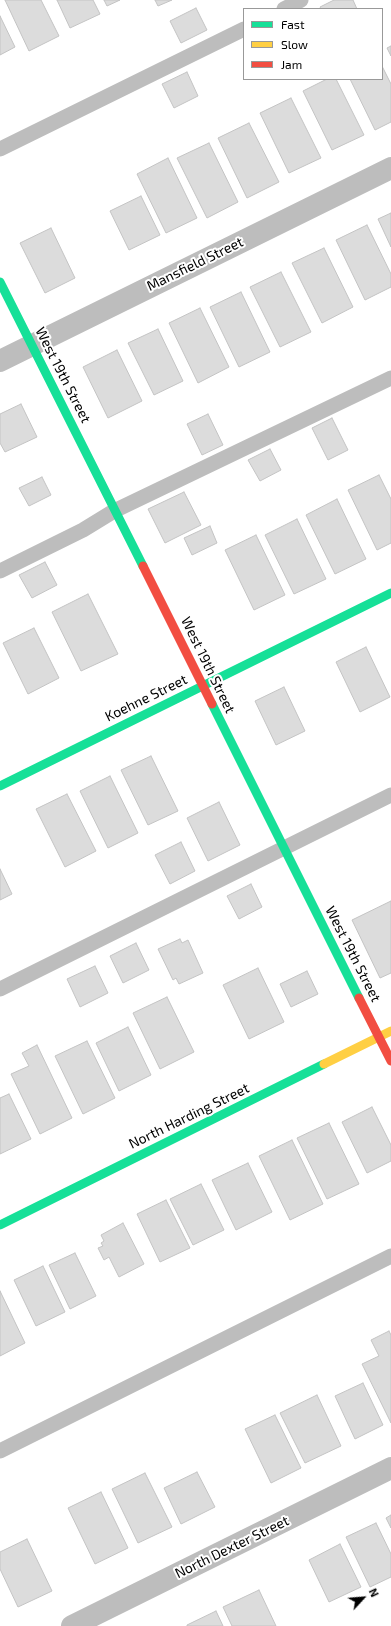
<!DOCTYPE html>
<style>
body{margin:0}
#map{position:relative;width:391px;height:1626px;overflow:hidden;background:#fff;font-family:"Exo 2",sans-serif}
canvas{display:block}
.legend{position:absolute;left:243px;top:8px;width:140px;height:72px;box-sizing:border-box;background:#fff;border:1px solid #999;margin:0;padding:5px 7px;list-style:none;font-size:12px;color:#000}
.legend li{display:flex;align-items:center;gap:8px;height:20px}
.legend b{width:20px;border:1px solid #999}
.north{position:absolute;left:343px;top:1578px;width:40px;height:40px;-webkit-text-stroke:3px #fff;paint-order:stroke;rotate:64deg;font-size:11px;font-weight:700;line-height:16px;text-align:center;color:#000}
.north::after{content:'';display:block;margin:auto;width:14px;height:18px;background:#000;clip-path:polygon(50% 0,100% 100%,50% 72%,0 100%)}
</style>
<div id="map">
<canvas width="391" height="1626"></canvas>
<ul class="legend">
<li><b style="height:5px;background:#16e098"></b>Fast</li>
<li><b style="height:5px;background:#ffcf43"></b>Slow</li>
<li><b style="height:5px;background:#f24e42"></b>Jam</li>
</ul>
<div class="north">N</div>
</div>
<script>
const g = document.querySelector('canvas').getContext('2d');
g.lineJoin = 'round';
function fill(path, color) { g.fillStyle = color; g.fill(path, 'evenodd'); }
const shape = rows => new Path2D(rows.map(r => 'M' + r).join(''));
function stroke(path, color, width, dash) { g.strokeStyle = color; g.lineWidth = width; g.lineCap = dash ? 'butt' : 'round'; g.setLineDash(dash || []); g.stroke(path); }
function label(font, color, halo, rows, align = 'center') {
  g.font = font + ' "Exo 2",sans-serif'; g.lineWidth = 4; g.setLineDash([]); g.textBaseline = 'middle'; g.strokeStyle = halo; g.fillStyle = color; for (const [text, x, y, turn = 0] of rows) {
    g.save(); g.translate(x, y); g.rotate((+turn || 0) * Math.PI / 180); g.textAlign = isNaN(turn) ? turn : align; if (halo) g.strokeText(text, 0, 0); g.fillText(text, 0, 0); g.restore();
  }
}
const building = shape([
 [5,0,41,0,59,36,29,51,5,0],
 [57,0,93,0,100,14,70,28,57,0],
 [104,0,120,0,107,6,104,0],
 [155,0,172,0,158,6,155,0],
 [334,0,353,0,357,9,321,9,320,7,334,0],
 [196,8,207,30,181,43,170,21,196,8],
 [0,16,15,47,0,55,0,16],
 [391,46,391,56,387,48,391,46],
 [382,66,391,84,391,122,375,130,350,79,382,79,382,66],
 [187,72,198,96,174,108,162,84,187,72],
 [327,79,336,79,364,135,332,150,303,91,327,79],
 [291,98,321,158,289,173,260,113,291,98],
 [249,123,279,182,247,198,218,138,249,123],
 [209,143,238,202,207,218,177,158,209,143],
 [168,158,197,218,166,233,137,174,168,158],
 [141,196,160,235,129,250,110,211,141,196],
 [391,213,391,247,378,219,391,213],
 [367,225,391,274,391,287,365,300,336,240,367,225],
 [51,228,75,278,45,293,20,243,51,228],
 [324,248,353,307,322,323,292,263,324,248],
 [281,272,311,332,280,347,250,287,281,272],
 [241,292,270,352,239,367,210,307,241,292],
 [200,308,229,367,198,383,169,323,200,308],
 [158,329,183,381,154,395,128,343,158,329],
 [117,350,142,401,108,418,83,367,117,350],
 [21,404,37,437,5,452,0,443,0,414,21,404],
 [208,414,223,445,202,455,187,424,208,414],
 [332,418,348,450,328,460,312,428,332,418],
 [270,449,281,470,260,481,248,460,270,449],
 [379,475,391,499,391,543,377,550,348,490,379,475],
 [42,477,51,495,29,506,19,488,42,477],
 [184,492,201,525,165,543,148,509,184,492],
 [337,499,366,559,335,574,306,515,337,499],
 [297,519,326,579,294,594,265,535,297,519],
 [210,526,217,543,192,555,184,538,210,526],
 [256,535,285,595,254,610,225,550,256,535],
 [45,562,57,585,32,598,19,575,45,562],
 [88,594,118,654,81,671,52,612,88,594],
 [34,628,59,678,28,694,3,643,34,628],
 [366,647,390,697,360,712,336,662,366,647],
 [284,687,305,731,276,745,255,701,284,687],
 [151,756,178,811,148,825,121,770,151,756],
 [110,776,138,833,108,848,80,791,110,776],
 [67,794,96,851,65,867,36,809,67,794],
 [219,802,240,845,208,861,187,818,219,802],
 [181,842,195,871,170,884,155,855,181,842],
 [0,869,12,894,0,900,0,869],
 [251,884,262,907,239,919,227,896,251,884],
 [391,901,391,973,380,978,352,920,391,901],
 [180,939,182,943,188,940,203,973,179,984,176,978,173,980,158,949,180,939],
 [136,943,149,970,123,983,110,956,136,943],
 [95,966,108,993,80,1007,67,979,95,966],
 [258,968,284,1022,249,1039,223,985,258,968],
 [307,971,318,994,291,1007,280,984,307,971],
 [167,997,194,1052,160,1069,133,1013,167,997],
 [128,1027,151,1075,119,1091,96,1043,128,1027],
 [87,1041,115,1098,83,1114,55,1056,87,1041],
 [37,1045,72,1118,40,1134,11,1074,29,1066,22,1053,37,1045],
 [9,1094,31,1139,0,1154,0,1098,9,1094],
 [372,1107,391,1145,391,1161,367,1173,342,1122,372,1107],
 [329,1123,359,1184,327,1199,297,1138,329,1123],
 [292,1140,323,1204,290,1220,259,1156,292,1140],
 [248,1163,272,1212,236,1230,212,1180,248,1163],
 [201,1184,224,1230,193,1245,170,1199,201,1184],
 [166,1200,190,1248,160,1262,137,1214,166,1200],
 [123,1223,144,1264,119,1277,109,1257,104,1260,98,1248,103,1246,101,1243,104,1241,101,1235,123,1223],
 [75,1253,96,1296,70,1309,49,1265,75,1253],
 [43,1266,65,1312,36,1326,14,1280,43,1266],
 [0,1291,25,1343,0,1356,0,1291],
 [389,1331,391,1335,391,1423,362,1364,379,1356,371,1340,389,1331],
 [363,1383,383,1425,355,1439,335,1396,363,1383],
 [317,1395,341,1446,305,1463,280,1413,317,1395],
 [275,1415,301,1468,271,1483,245,1429,275,1415],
 [197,1472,215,1507,181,1524,164,1488,197,1472],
 [145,1473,172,1527,138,1543,112,1489,145,1473],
 [101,1492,128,1548,95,1564,68,1508,101,1492],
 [391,1515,391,1528,386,1518,391,1515],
 [376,1523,391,1554,391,1577,370,1587,346,1537,376,1523],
 [27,1539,52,1591,18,1607,0,1569,0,1552,27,1539],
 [340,1544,361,1587,329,1602,309,1560,340,1544],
 [259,1590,276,1626,232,1626,223,1607,259,1590],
 [216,1611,223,1626,187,1626,187,1625,216,1611]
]);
fill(building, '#dcdcdc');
stroke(building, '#c4c4c4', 1);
stroke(shape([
 [284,9,301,0],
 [0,149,244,29],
 [0,571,83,530,114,511,391,378],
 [0,989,391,795],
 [0,1451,391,1256]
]), '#bdbdbd', 15);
stroke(shape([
 [0,361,391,168],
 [72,1626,391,1468]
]), '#bdbdbd', 22);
stroke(shape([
 [0,282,143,566],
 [212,704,359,998],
 [0,786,391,593],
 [0,1225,324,1064]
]), '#16e098', 9);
stroke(shape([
 [324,1064,391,1031]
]), '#ffcf43', 9);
stroke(shape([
 [143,566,212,704],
 [359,998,391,1061]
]), '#f24e42', 9);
label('14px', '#000', '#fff', [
 ["Mansfield Street",195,264,-26],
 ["West 19th Street",63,375,63],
 ["West 19th Street",208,665,64],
 ["Koehne Street",146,698,-26],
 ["West 19th Street",353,954,63],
 ["North Harding Street",189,1116,-26],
 ["North Dexter Street",232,1547,-26]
]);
</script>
